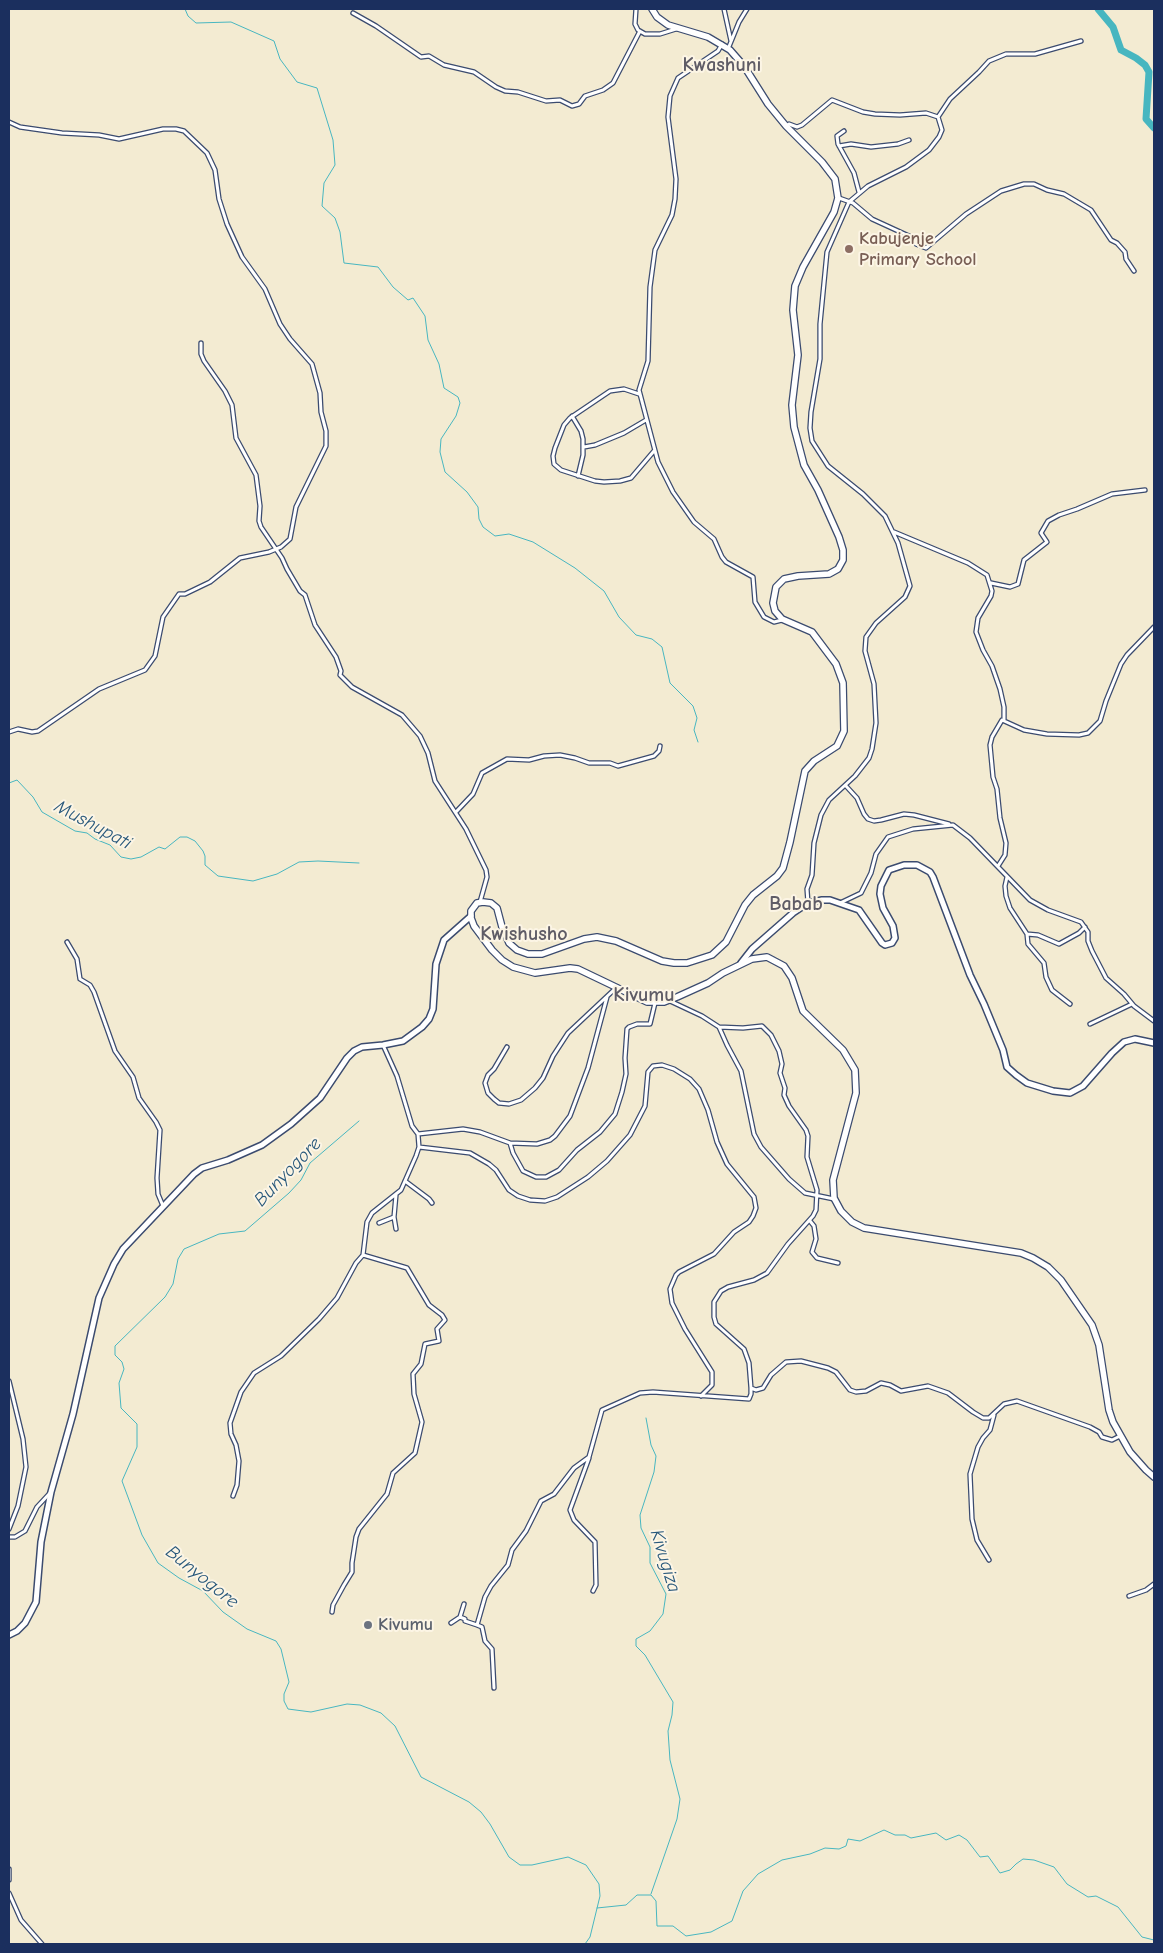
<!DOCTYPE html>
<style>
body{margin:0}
#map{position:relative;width:1163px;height:1953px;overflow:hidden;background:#f3ebd2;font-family:"Comic Neue",sans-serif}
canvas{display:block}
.frame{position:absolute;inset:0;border:10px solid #1b2f5e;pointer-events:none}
</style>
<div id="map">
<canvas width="1163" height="1953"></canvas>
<div class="frame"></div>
</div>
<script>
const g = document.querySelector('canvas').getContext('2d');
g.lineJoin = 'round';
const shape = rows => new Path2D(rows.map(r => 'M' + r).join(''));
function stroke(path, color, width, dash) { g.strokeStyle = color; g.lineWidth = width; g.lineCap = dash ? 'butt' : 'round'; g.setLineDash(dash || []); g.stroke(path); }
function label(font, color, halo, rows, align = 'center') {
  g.font = font + ' "Comic Neue",sans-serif'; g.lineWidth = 4; g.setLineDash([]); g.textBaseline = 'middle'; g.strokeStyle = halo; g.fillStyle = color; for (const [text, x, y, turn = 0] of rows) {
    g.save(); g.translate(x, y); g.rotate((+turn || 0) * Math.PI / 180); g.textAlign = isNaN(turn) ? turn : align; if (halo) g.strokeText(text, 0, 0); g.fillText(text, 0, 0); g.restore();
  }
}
stroke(shape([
 [185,9,188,16,196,23,231,22,274,41,280,59,297,82,317,88,333,140,335,165,324,183,322,206,335,218,340,232,344,263,378,267,393,287,408,300,413,298,425,316,428,340,439,364,444,388,458,397,460,403,456,416,441,439,440,452,445,472,467,492,478,507,479,519,483,527,495,536,509,534,533,542,575,568,604,591,619,617,636,635,652,639,662,647,670,683,693,706,697,718,694,730,698,742],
 [9,783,17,780,33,797,42,812,75,831,87,833,95,839,110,845,121,857,131,859,141,857,159,847,165,849,180,837,187,837,195,841,203,851,205,856,205,865,218,876,253,881,277,874,299,862,318,861,359,863],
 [359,1121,310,1163,301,1180,289,1193,245,1231,219,1234,184,1249,178,1259,173,1284,165,1297,115,1346,115,1355,122,1362,124,1369,119,1383,121,1408,137,1424,137,1447,122,1481,142,1535,158,1563,179,1578,203,1591,223,1612,247,1629,276,1641,281,1649,289,1682,284,1694,284,1701,288,1709,311,1712,347,1704,360,1705,381,1713,395,1726,421,1777,469,1802,481,1812,490,1824,509,1857,520,1865,532,1865,568,1857,586,1865,599,1884,600,1896,590,1937,585,1944],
 [646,1418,651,1445,656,1456,654,1472,640,1515,641,1528,650,1547,650,1563,666,1594,663,1614,650,1631,636,1639,636,1646,645,1655,673,1702,672,1715,668,1731,670,1760,680,1799,677,1819,651,1894],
 [597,1908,626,1905,637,1895,651,1895,656,1901,657,1926,673,1926,686,1936,711,1932,732,1921,743,1891,758,1874,782,1860,810,1854,825,1848,839,1849,846,1846,848,1839,860,1841,884,1830,895,1835,905,1835,911,1838,936,1833,946,1840,959,1835,967,1840,980,1857,988,1856,1000,1873,1010,1870,1016,1864,1023,1859,1034,1860,1054,1867,1067,1884,1088,1897,1096,1896,1118,1907,1142,1937,1154,1940]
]), '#47b6c0', 1);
stroke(shape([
 [1098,9,1113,27,1121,50,1136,58,1145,65,1149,72,1146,119,1154,128]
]), '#47b6c0', 7);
const minor = shape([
 [636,9,635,24,638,30,645,34,660,34,676,29],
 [724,9,731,41],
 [353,13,376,26,421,57,429,56,444,65,474,72,496,87,505,91,518,92,546,101,560,100,572,106,579,104,585,96,603,90,613,83,640,31],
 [722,44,718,51,678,78,670,96,668,117,676,179,675,199,672,215,655,250,650,287,648,361,639,390,658,462,673,492,694,522,714,539,722,557,726,562,753,577,755,602,764,617,774,622,782,620],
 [728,49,739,22,747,9],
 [9,122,20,127,62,133,99,135,119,139,163,129,176,129,184,131,207,153,215,170,219,199,227,224,242,257,265,289,280,324,290,339,312,364,320,393,321,412,326,431,326,446,296,507,290,539,281,547,269,552,240,558,210,582,185,594,179,594,163,617,155,656,145,670,99,689,38,731,32,732,18,729,9,732],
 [786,126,789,124,797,127,802,125,832,100,863,112,875,114,900,115,926,113,938,117],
 [844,131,837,136,838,144,854,173,859,192],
 [839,146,851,144,871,147,898,144,909,140],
 [839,198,853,203,872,219,909,236,915,239,916,244,926,248,966,214,1001,191,1024,184,1034,184,1047,190,1064,194,1091,210,1111,240,1117,243,1125,252,1126,259,1134,271],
 [201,343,201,354,204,361,225,391,232,405,236,438,256,475,260,506,259,521,261,527,282,558,287,569,300,591,305,595,315,625,336,657,341,671,340,675,352,687,402,715,420,736,428,753,435,781,466,829,486,870,487,877,480,902],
 [639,394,624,389,610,391,570,418,564,425,555,448,553,456,554,464,561,470,595,481,604,482,620,481,631,478,654,451],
 [572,416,581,431,583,439,583,455,578,476],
 [584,447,595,445,624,433,646,420],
 [894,532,968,563,987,575,992,591,991,596,978,618,976,632,983,650,992,666,1000,689,1004,707,1004,720],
 [991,583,1010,587,1018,584,1024,560,1047,542,1041,533,1048,521,1059,515,1077,509,1112,494,1145,490],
 [846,786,857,798,864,814,868,819,874,821,881,820,904,814,914,815,949,824],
 [456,812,473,794,482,773,507,759,529,760,544,756,560,755,575,758,589,763,610,763,618,766,654,756,659,751,660,746],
 [998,866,1005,855,1006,843,1000,818,997,789,993,777,990,745,992,737,1002,720,1024,730,1047,734,1079,735,1088,733,1100,721,1106,701,1121,664,1127,655,1154,627],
 [1007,877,1005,886,1006,896,1010,908,1027,934,1038,935,1059,944,1079,933,1085,927],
 [808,903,807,889,812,875,814,843,821,815,829,800,855,776,869,758,872,749,876,723,874,684,865,651,866,637,876,623,905,597,910,586,898,543,885,516,863,494,828,466,812,441,810,428,811,412,820,359,820,324,827,252,849,202,868,186,906,167,929,150,939,137,942,130,938,117,950,99,979,72,989,61,1006,54,1035,54,1081,41],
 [840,903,861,893,871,873,876,854,888,837,913,829,953,825,970,838,1030,900,1048,910,1081,922,1088,932,1088,941,1092,951,1106,978,1124,994,1134,1006,1154,1021],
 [1027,934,1028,944,1044,963,1046,977,1052,990,1070,1004],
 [67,942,77,959,80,979,90,985,94,992,115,1051,133,1077,139,1098,156,1122,160,1130,157,1178,158,1194,163,1206],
 [670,1001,702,1016,719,1027,743,1028,762,1026,771,1035,779,1051,782,1064,780,1073,785,1088,784,1095,789,1106,806,1130,808,1136,807,1157,817,1190,816,1210,813,1216,788,1244,767,1273,754,1280,728,1287,721,1291,714,1302,714,1317,716,1324,744,1349,749,1363,751,1388],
 [1090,1024,1132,1004],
 [719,1027,727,1045,741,1071,754,1134,761,1147,789,1179,805,1193,834,1199],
 [383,1045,397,1076,412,1126,418,1134,463,1129,480,1132,510,1143,537,1144,550,1140,555,1136,570,1116,588,1068,607,997],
 [507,1047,494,1069,488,1075,485,1083,488,1093,494,1099,499,1103,509,1104,521,1100,535,1088,543,1078,553,1056,568,1033,617,987],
 [510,1143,513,1153,523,1171,536,1177,546,1177,559,1170,577,1150,600,1132,615,1114,622,1092,626,1074,625,1058,627,1029,629,1027,637,1024,650,1024,655,1003],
 [419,1147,470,1153,489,1164,496,1170,509,1190,518,1196,530,1200,545,1201,557,1197,588,1177,607,1161,630,1135,645,1106,648,1072,653,1066,662,1065,674,1069,690,1079,699,1089,708,1110,717,1142,727,1164,754,1197,756,1208,753,1216,749,1222,734,1232,714,1254,679,1272,676,1275,670,1289,672,1303,685,1329,712,1372,712,1385,701,1396],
 [405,1181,429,1199,432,1203],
 [396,1195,394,1217,396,1229],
 [810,1221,814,1226,816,1239,812,1252,817,1258,838,1263],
 [379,1223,394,1217],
 [9,1381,23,1439,26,1467,18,1506,9,1529],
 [589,1458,570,1510,574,1520,595,1542,596,1585,593,1591],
 [233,1496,237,1485,239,1461,236,1445,231,1434,230,1423,241,1392,254,1373,281,1356,319,1319,337,1298,356,1263,363,1255,367,1222,372,1213,401,1190,416,1156,419,1147,418,1134],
 [9,1537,15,1537,25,1531,37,1507,50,1493],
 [989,1560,977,1540,972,1519,970,1474,978,1447,983,1438,990,1430,994,1415],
 [1129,1596,1146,1590,1154,1584],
 [332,1612,333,1605,344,1585,352,1572,352,1563,356,1537,359,1529,387,1494,393,1473,415,1453,422,1422,414,1394,413,1374,421,1364,425,1344,439,1341,437,1329,445,1320,442,1315,429,1305,407,1268,363,1255],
 [460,1617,464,1604],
 [451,1623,460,1617,465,1619,465,1621,477,1625],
 [494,1688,492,1649,485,1641,482,1627,477,1625,485,1597,491,1586,508,1565,512,1550,526,1531,541,1501,554,1494,574,1468,589,1457,602,1410,640,1393,653,1392,749,1399,751,1394,751,1388,756,1390,763,1388,771,1375,786,1362,801,1361,828,1368,836,1372,850,1390,856,1392,866,1391,881,1383,890,1385,901,1391,928,1386,948,1393,973,1412,983,1418,989,1418,1004,1404,1017,1401,1090,1427,1099,1432,1102,1437,1112,1440,1120,1436],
 [9,1869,9,1880],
 [9,1893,21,1920,42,1944]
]);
const secondary = shape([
 [741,963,752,949,793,913,808,903,822,900,830,900,859,910,882,943,885,945,892,943,895,938,893,926,883,908,880,894,881,886,889,870,904,865,917,865,930,872,933,877,970,975,984,1004,1003,1050,1007,1067,1016,1075,1027,1083,1053,1091,1070,1093,1083,1086,1112,1053,1124,1042,1135,1039,1154,1043],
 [9,1635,17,1631,25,1623,36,1602,41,1542,51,1492,73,1414,99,1298,114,1264,123,1249,194,1174,202,1168,228,1160,262,1145,291,1124,320,1098,347,1058,354,1051,362,1047,383,1045,403,1041,422,1027,429,1019,433,1009,436,964,444,940,471,916]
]);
const trunk = shape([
 [652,9,657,17,668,25,708,37,730,50,744,66,768,104,786,126,822,162,835,179,838,198,834,212,803,267,795,286,793,310,798,355,792,405,794,427,804,465,818,490,839,537,843,550,843,560,838,569,829,574,798,576,784,579,776,587,773,603,775,611,782,619,812,632,836,664,843,683,844,731,837,746,814,761,805,771,790,842,783,868,777,876,753,895,745,905,726,942,712,955,687,963,674,963,662,961,616,941,597,937,584,939,542,954,528,954,517,950,509,943,502,927,497,908,491,903,483,902,477,903,471,911,471,918,474,926,492,950,502,960,513,967,535,973,570,968,578,969,647,1002,664,1002,677,997,708,983,723,973,752,959,767,957,784,966,792,978,803,1011,843,1050,855,1070,856,1093,833,1180,834,1198,841,1211,852,1222,864,1228,1021,1253,1033,1258,1048,1267,1061,1280,1092,1325,1099,1345,1109,1410,1113,1422,1130,1452,1146,1470,1154,1477]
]);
stroke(minor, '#3b4b6f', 5.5);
stroke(secondary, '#3b4b6f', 8);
stroke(trunk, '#3b4b6f', 8);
stroke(minor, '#fff', 3);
stroke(secondary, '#fff', 5);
stroke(trunk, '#fff', 5.5);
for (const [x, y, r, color] of [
 [849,249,5,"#8d6e63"],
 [368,1625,5,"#6b7280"]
]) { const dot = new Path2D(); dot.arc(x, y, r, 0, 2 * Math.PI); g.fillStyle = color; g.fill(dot); stroke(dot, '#fcf5e5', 2); }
label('bold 18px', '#785e54', '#fcf5e5', [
 ["Kabujenje",859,239],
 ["Primary School",859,260]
], 'left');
label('bold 18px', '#5b616d', '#fcf5e5', [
 ["Kivumu",378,1625]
], 'left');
label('italic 19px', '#28587b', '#fcf5e5', [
 ["Mushupati",93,825,28],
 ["Bunyogore",288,1172,-46],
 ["Kivugiza",665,1561,73],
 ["Bunyogore",202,1577,39]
]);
label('bold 20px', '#5f5c66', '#fcf5e5', [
 ["Kwashuni",722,65],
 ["Babab",796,904],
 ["Kwishusho",524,934],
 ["Kivumu",644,995]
]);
</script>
